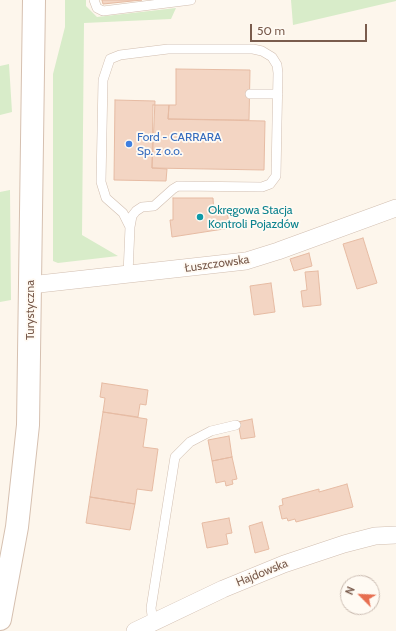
<!DOCTYPE html>
<meta charset="utf-8">
<style>
body{margin:0}
#map{position:relative;width:396px;height:631px;overflow:hidden;background:#fdf6ec;font-family:Cabin,sans-serif}
canvas{display:block}
.north{position:absolute;left:340px;top:575px;width:40px;height:40px;box-sizing:border-box;background:#fffaf3;border:1px solid #cabbb1;border-radius:50%;rotate:294deg;font-size:11px;font-weight:700;line-height:16px;text-align:center;color:#7a5c4d}
.north::after{content:'';display:block;margin:auto;width:14px;height:18px;background:#e76f51;clip-path:polygon(50% 0,100% 100%,50% 72%,0 100%)}
.scale{position:absolute;left:250px;top:24px;width:117px;height:18px;box-sizing:border-box;border:2px solid #7a5c4d;border-top:0;padding-left:5px;font-size:12px;line-height:14px;white-space:nowrap;color:#7a5c4d;-webkit-text-stroke:3px #fffaf3;paint-order:stroke}
</style>
<div id="map">
<canvas width="396" height="631"></canvas>
<div class="north">N</div>
<div class="scale">50 m</div>
</div>
<script>
const g = document.querySelector('canvas').getContext('2d');
g.lineJoin = 'round';
function fill(path, color) { g.fillStyle = color; g.fill(path, 'evenodd'); }
const shape = rows => new Path2D(rows.map(r => 'M' + r).join(''));
function stroke(path, color, width, dash) { g.strokeStyle = color; g.lineWidth = width; g.lineCap = dash ? 'butt' : 'round'; g.setLineDash(dash || []); g.stroke(path); }
function label(font, color, halo, rows, align = 'center') {
  g.font = font + ' Cabin,sans-serif'; g.lineWidth = 3.5; g.setLineDash([]); g.textBaseline = 'middle'; g.strokeStyle = halo; g.fillStyle = color; for (const [text, x, y, turn = 0] of rows) {
    g.save(); g.translate(x, y); g.rotate((+turn || 0) * Math.PI / 180); g.textAlign = isNaN(turn) ? turn : align; if (halo) g.strokeText(text, 0, 0); g.fillText(text, 0, 0); g.restore();
  }
}
fill(shape([
 [65,0,86,0,86,6,97,17,176,8,171,19,84,23,82,235,118,256,58,263,53,261,53,74,65,27],
 [291,0,396,0,396,1,293,25],
 [9,64,12,112,0,115,0,66],
 [10,190,11,300,0,302,0,192]
]), '#d8ecc9');
const building = shape([
 [102,0,142,0,103,4,102,0],
 [176,69,250,70,249,120,168,119,169,105,176,105,176,69],
 [115,100,155,101,152,168,167,169,166,181,114,180,115,100],
 [153,105,169,105,168,119,265,121,264,170,152,168,153,105],
 [173,198,213,198,214,214,227,212,230,228,172,237,170,220,173,220,173,198],
 [363,238,377,283,357,289,343,244,363,238],
 [309,253,312,266,294,271,290,259,309,253],
 [318,271,321,305,303,307,301,291,307,290,305,272,318,271],
 [271,283,275,312,254,315,250,286,271,283],
 [102,383,148,390,146,405,140,404,138,417,103,412,105,398,100,397,102,383],
 [103,412,147,419,143,447,158,449,152,491,137,489,135,504,90,497,103,412],
 [252,419,255,437,241,439,238,422,252,419],
 [229,436,232,457,212,461,208,440,229,436],
 [232,457,237,479,232,480,233,484,226,486,225,481,216,483,212,461,232,457],
 [347,484,353,507,296,522,295,519,288,521,287,518,282,519,279,506,283,505,282,499,319,489,319,492,347,484],
 [90,497,135,504,130,530,86,523,90,497],
 [229,518,232,533,226,534,228,544,207,548,202,523,229,518],
 [262,522,269,549,255,553,249,526,262,522]
]);
fill(building, '#f3d5c3');
stroke(building, '#e6bba3', 1);
const lane = shape([
 [94,0,97,8,103,11,191,0],
 [250,94,278,94],
 [128,274,130,227,123,213,106,198,101,182,103,80,110,59,120,55,168,49,253,49,262,51,272,57,277,65,278,73,277,122,276,176,270,184,262,187,178,186,173,189,154,206,142,207,136,211,132,216,130,227],
 [153,622,151,608,175,457,190,442,211,431,236,425]
]);
const street = shape([
 [30,285,246,261,278,251,396,208],
 [135,631,223,589,284,564,344,544,375,536,396,535]
]);
const secondary = shape([
 [0,619,17,527,28,425,34,0]
]);
stroke(lane, '#d1beb0', 10);
stroke(street, '#d1beb0', 18);
stroke(secondary, '#d6c0b0', 24);
stroke(lane, '#fff', 9);
stroke(street, '#fff', 17);
stroke(secondary, '#fff', 22);
for (const [x, y, r, color] of [
 [129,144,4,"#3f7fe0"],
 [200,217,4,"#0f9aa8"]
]) { const dot = new Path2D(); dot.arc(x, y, r, 0, 2 * Math.PI); g.fillStyle = color; g.fill(dot); stroke(dot, '#fffaf3', 1.5); }
label('12px', '#366cbe', '#fffaf3', [
 ["Ford - CARRARA",137,137],
 ["Sp. z o.o.",137,151]
], 'left');
label('12px', '#0d838f', '#fffaf3', [
 ["Okręgowa Stacja",208,210],
 ["Kontroli Pojazdów",208,224]
], 'left');
label('12px', '#7a5c4d', '#fffaf3', [
 ["Łuszczowska",217,264,-8],
 ["Turystyczna",30,310,-90],
 ["Hajdowska",262,573,-22]
]);
</script>
